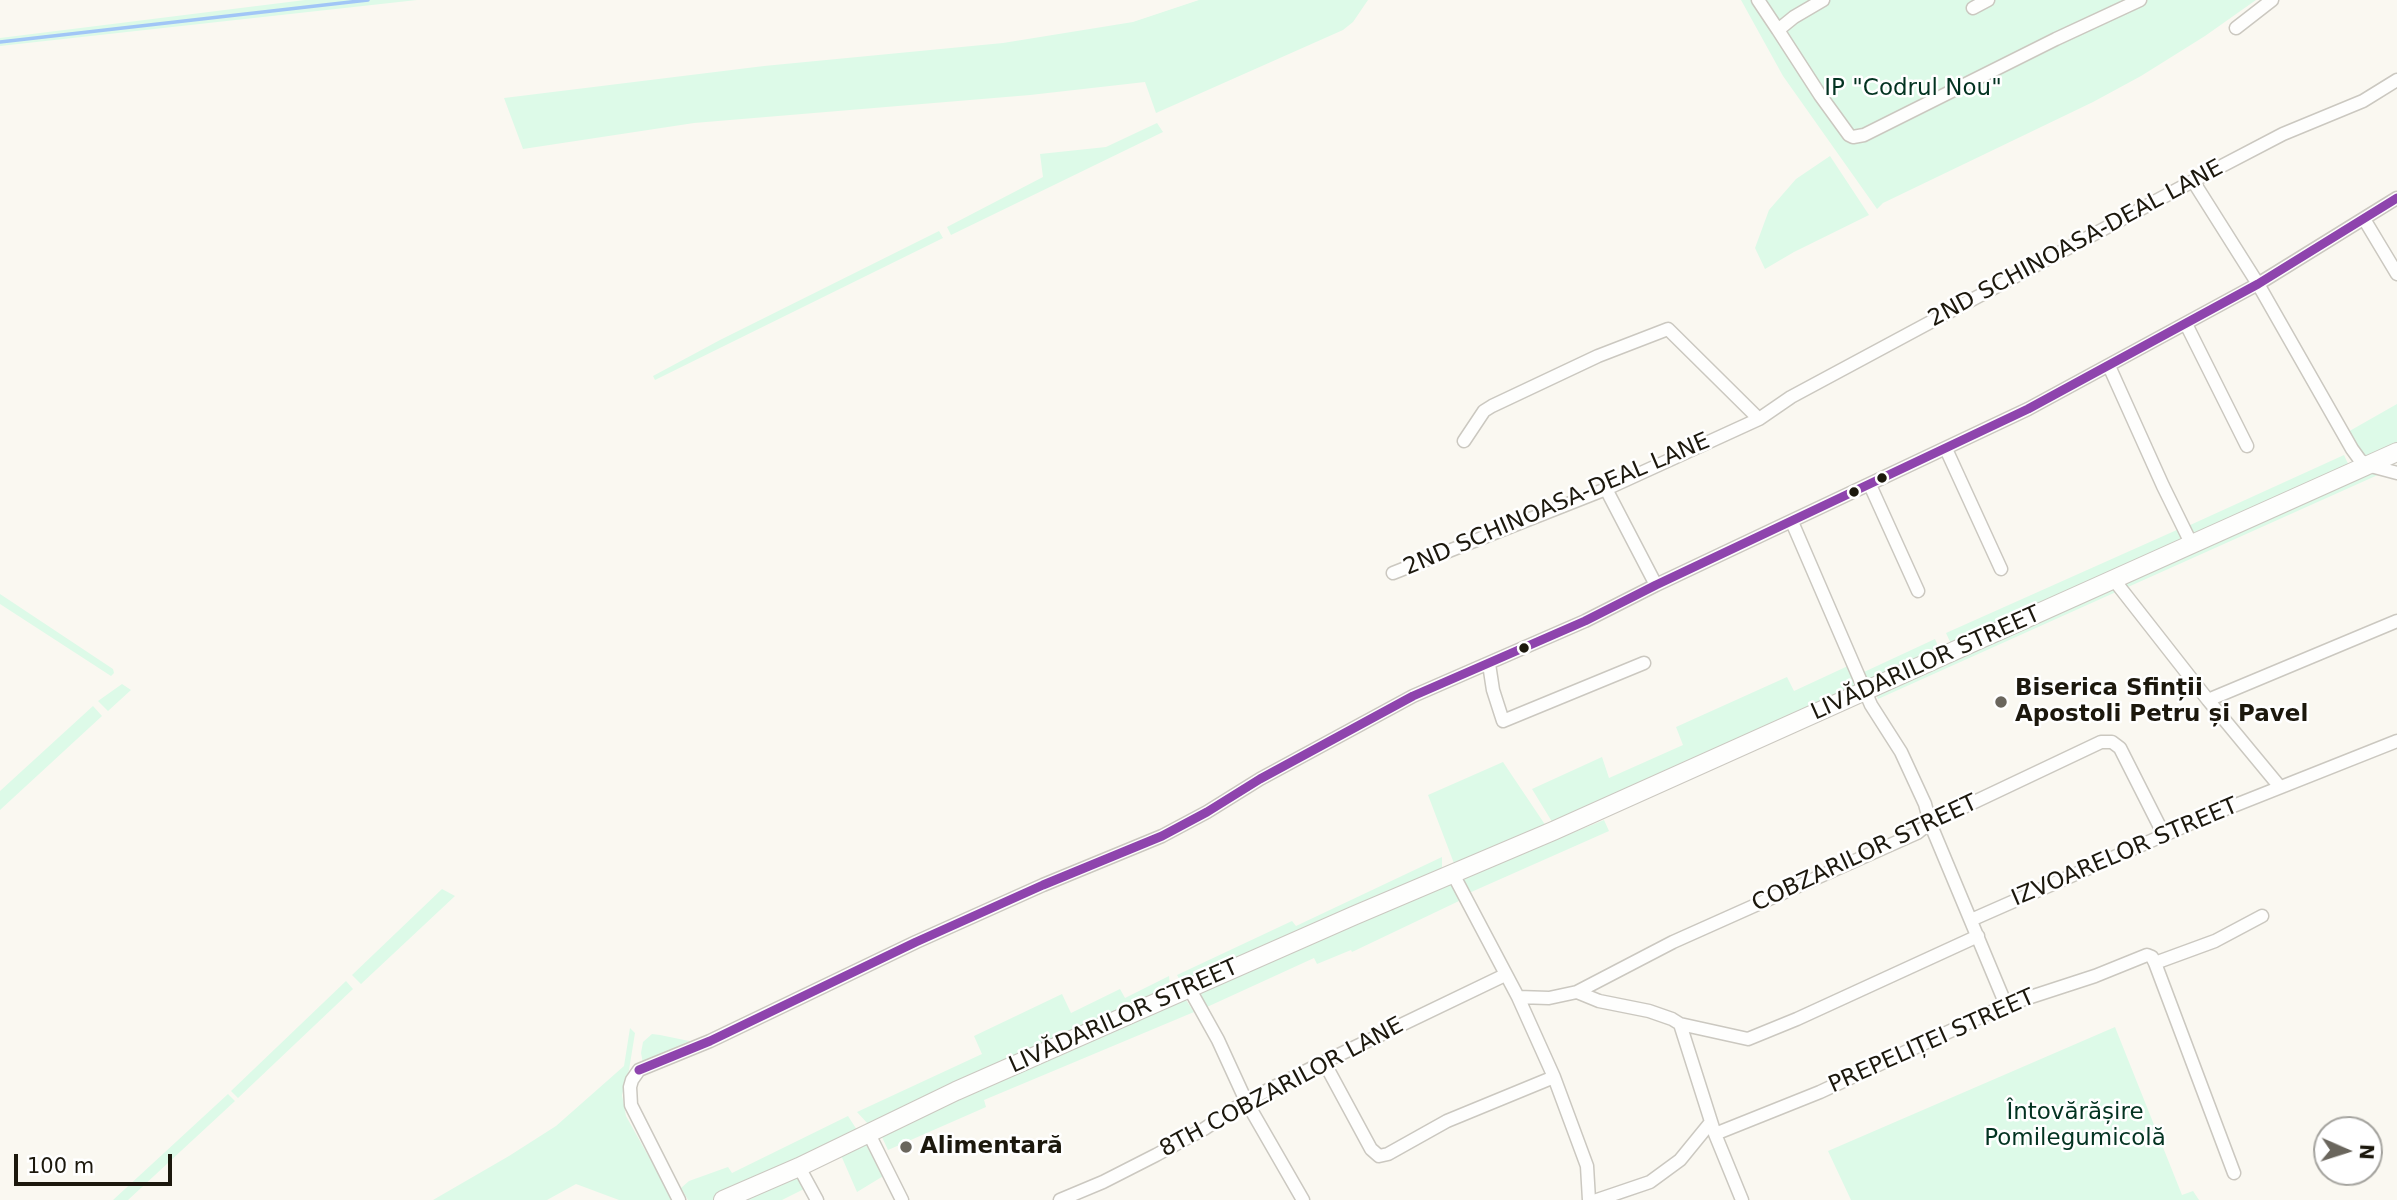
<!DOCTYPE html>
<meta charset="utf-8">
<style>
body{margin:0}
#map{position:relative;width:2397px;height:1200px;overflow:hidden;background:#faf8f1;font-family:"DejaVu Sans",sans-serif}
canvas{display:block}
.north{position:absolute;left:2313px;top:1116px;width:70px;height:70px;box-sizing:border-box;background:#fff;border:2px solid #a4a39e;border-radius:50%;rotate:93deg;font-size:19px;font-weight:700;line-height:28px;text-align:center;color:#1c180d}
.north::after{content:'';display:block;margin:auto;width:24px;height:32px;background:#6a665d;clip-path:polygon(50% 0,100% 100%,50% 72%,0 100%)}
.scale{position:absolute;left:14px;top:1154px;width:158px;height:32px;box-sizing:border-box;border:4px solid #1c180d;border-top:0;padding-left:9px;font-size:21px;line-height:24px;white-space:nowrap;color:#1c180d;-webkit-text-stroke:5px #fff;paint-order:stroke}
</style>
<div id="map">
<canvas width="2397" height="1200"></canvas>
<div class="north">N</div>
<div class="scale">100 m</div>
</div>
<script>
const g = document.querySelector('canvas').getContext('2d');
g.lineJoin = 'round';
function fill(path, color) { g.fillStyle = color; g.fill(path, 'evenodd'); }
const shape = rows => new Path2D(rows.map(r => 'M' + r).join(''));
function stroke(path, color, width, dash) { g.strokeStyle = color; g.lineWidth = width; g.lineCap = dash ? 'butt' : 'round'; g.setLineDash(dash || []); g.stroke(path); }
function label(font, color, halo, rows, align = 'center') {
  g.font = font + ' "DejaVu Sans",sans-serif'; g.lineWidth = 5; g.setLineDash([]); g.textBaseline = 'middle'; g.strokeStyle = halo; g.fillStyle = color; for (const [text, x, y, turn = 0] of rows) {
    g.save(); g.translate(x, y); g.rotate((+turn || 0) * Math.PI / 180); g.textAlign = isNaN(turn) ? turn : align; if (halo) g.strokeText(text, 0, 0); g.fillText(text, 0, 0); g.restore();
  }
}
fill(shape([
 [305,0,417,0,0,46,0,38],
 [1199,0,1368,0,1353,22,1343,30,1156,113,1145,82,1030,95,694,123,523,149,504,98,764,66,1003,43,1133,22],
 [1741,0,2256,0,2205,36,2141,76,2093,102,1883,203,1877,209,1783,76],
 [1157,123,1163,132,951,235,947,227,1043,177,1040,154,1106,147],
 [1830,156,1869,215,1794,252,1765,269,1755,248,1769,210,1796,179],
 [939,231,943,238,655,380,653,376,720,340],
 [2397,404,2397,447,2363,457,2346,433],
 [2344,455,2350,468,2194,539,2188,526],
 [2367,474,2380,474,2128,587,2124,582],
 [2179,529,2185,543,1952,646,1946,633],
 [2113,587,2116,592,1878,699,1875,692],
 [0,594,113,669,114,673,111,676,0,604],
 [1935,639,1940,651,1870,684,1864,672],
 [1850,665,1859,690,1554,825,1532,789,1602,757,1609,778,1683,745,1676,727,1787,677,1794,691],
 [122,684,131,690,108,711,98,701],
 [93,706,102,716,0,810,0,791],
 [1503,762,1548,829,1455,866,1428,795],
 [1604,820,1609,831,1469,893,1463,885,1466,876],
 [1442,857,1442,870,1186,984,1181,982,1177,975,1292,921,1296,926],
 [1450,881,1459,901,1352,952,1351,950,1317,964,1314,958,1207,1007,1200,992],
 [442,889,455,896,361,984,352,975],
 [1169,976,1170,985,1167,991,958,1085,868,1124,857,1112,982,1054,974,1036,1062,994,1071,1013,1120,989,1125,998],
 [346,981,353,989,238,1098,231,1091],
 [1184,997,1194,1012,984,1100,986,1107,888,1150,881,1135],
 [2115,1027,2182,1195,2193,1191,2199,1200,1851,1200,1828,1151],
 [630,1028,635,1033,629,1070,622,1095,626,1116,673,1200,619,1200,576,1184,547,1200,433,1200,509,1156,556,1126,624,1066],
 [652,1034,660,1035,694,1042,643,1063,641,1053,643,1042],
 [228,1094,235,1101,128,1200,113,1200],
 [848,1116,857,1130,717,1200,688,1200,681,1188,689,1181,728,1167,732,1173],
 [867,1140,885,1175,857,1192,840,1153],
 [795,1173,804,1189,782,1200,737,1200]
]), '#ddfae8');
stroke(shape([
 [0,42,368,0]
]), '#a1c6f6', 3.5);
const street = shape([
 [1758,0,1778,30],
 [1823,0,1794,17,1778,30,1820,95,1849,135,1853,137,1864,135,2056,39,2140,0],
 [1973,8,1988,0],
 [2236,28,2272,0],
 [2193,181,2258,284,2352,449,2360,460,2367,465,2397,473],
 [2364,219,2397,274],
 [2186,324,2247,446],
 [2109,366,2163,486,2192,545],
 [1464,441,1484,411,1492,406,1598,356,1668,329,1759,419],
 [1946,449,2001,569],
 [1870,485,1918,591],
 [1606,489,1656,585],
 [1792,522,1871,705,1901,752,1925,804,1930,823,2006,1005],
 [1393,573,1606,489,1759,419,1791,397,2193,181,2283,134,2363,101,2397,80],
 [2114,580,2208,700,2397,621],
 [1489,664,1493,690,1503,721,1644,663],
 [2208,700,2280,787],
 [1453,874,1518,997,1554,1077,1587,1166,1589,1200],
 [1971,920,2203,818,2397,741],
 [2155,963,2234,1173],
 [1189,988,1218,1040,1246,1101,1303,1200],
 [1577,992,1599,1001,1649,1011,1672,1019,1680,1024,1748,1039,1797,1019,1978,936],
 [1518,997,1549,998,1577,992,1673,942,1917,833,1930,823,2101,742,2112,742,2120,748,2164,835],
 [1680,1024,1715,1134,1742,1200],
 [1324,1062,1371,1149,1379,1156,1388,1154,1447,1121,1554,1077],
 [869,1134,902,1200],
 [1715,1134,1820,1092,2006,1005,2095,976,2147,955,2152,957,2155,963,2215,941,2262,916],
 [799,1167,817,1200],
 [679,1200,631,1105,630,1087,632,1080,639,1070,710,1041,916,942,1043,885,1162,836,1207,812,1260,779,1413,696,1585,621,1656,585,2028,409,2258,284,2397,198],
 [1060,1200,1103,1182,1156,1155,1204,1129,1246,1101,1324,1062,1505,975],
 [1597,1200,1650,1182,1680,1160,1711,1122]
]);
const secondary = shape([
 [723,1200,799,1167,956,1091,1353,916,1553,831,2397,452]
]);
stroke(street, '#cbc8c0', 15);
stroke(secondary, '#cbc8c0', 20);
stroke(street, '#fefefd', 12);
stroke(secondary, '#fefefd', 18);
stroke(shape([
 [639,1070,710,1041,916,942,1043,885,1162,836,1207,812,1260,779,1413,696,1585,621,1656,585,2028,409,2258,284,2397,198]
]), '#8e44ad', 9);
for (const [x, y, r, color] of [
 [1882,478,6,"#1c180d"],
 [1854,492,6,"#1c180d"],
 [1524,648,6,"#1c180d"],
 [2001,702,7,"#6a665d"],
 [906,1147,7,"#6a665d"]
]) { const dot = new Path2D(); dot.arc(x, y, r, 0, 2 * Math.PI); g.fillStyle = color; g.fill(dot); stroke(dot, '#fff', 2.5); }
label('23px', '#033321', '#fff', [
 ["IP \"Codrul Nou\"",1913,89],
 ["Întovărășire",2075,1113],
 ["Pomilegumicolă",2075,1139]
]);
label('23px', '#1c180d', '#fff', [
 ["2ND SCHINOASA-DEAL LANE",2076,244,-28],
 ["2ND SCHINOASA-DEAL LANE",1557,505,-23],
 ["LIVĂDARILOR STREET",1926,664,-24],
 ["IZVOARELOR STREET",2125,853,-23],
 ["COBZARILOR STREET",1865,854,-25],
 ["LIVĂDARILOR STREET",1124,1017,-24],
 ["PREPELIȚEI STREET",1932,1042,-24],
 ["8TH COBZARILOR LANE",1282,1088,-28]
]);
label('bold 23px', '#1c180d', '#fff', [
 ["Biserica Sfinții",2015,689],
 ["Apostoli Petru și Pavel",2015,715],
 ["Alimentară",920,1147]
], 'left');
</script>
